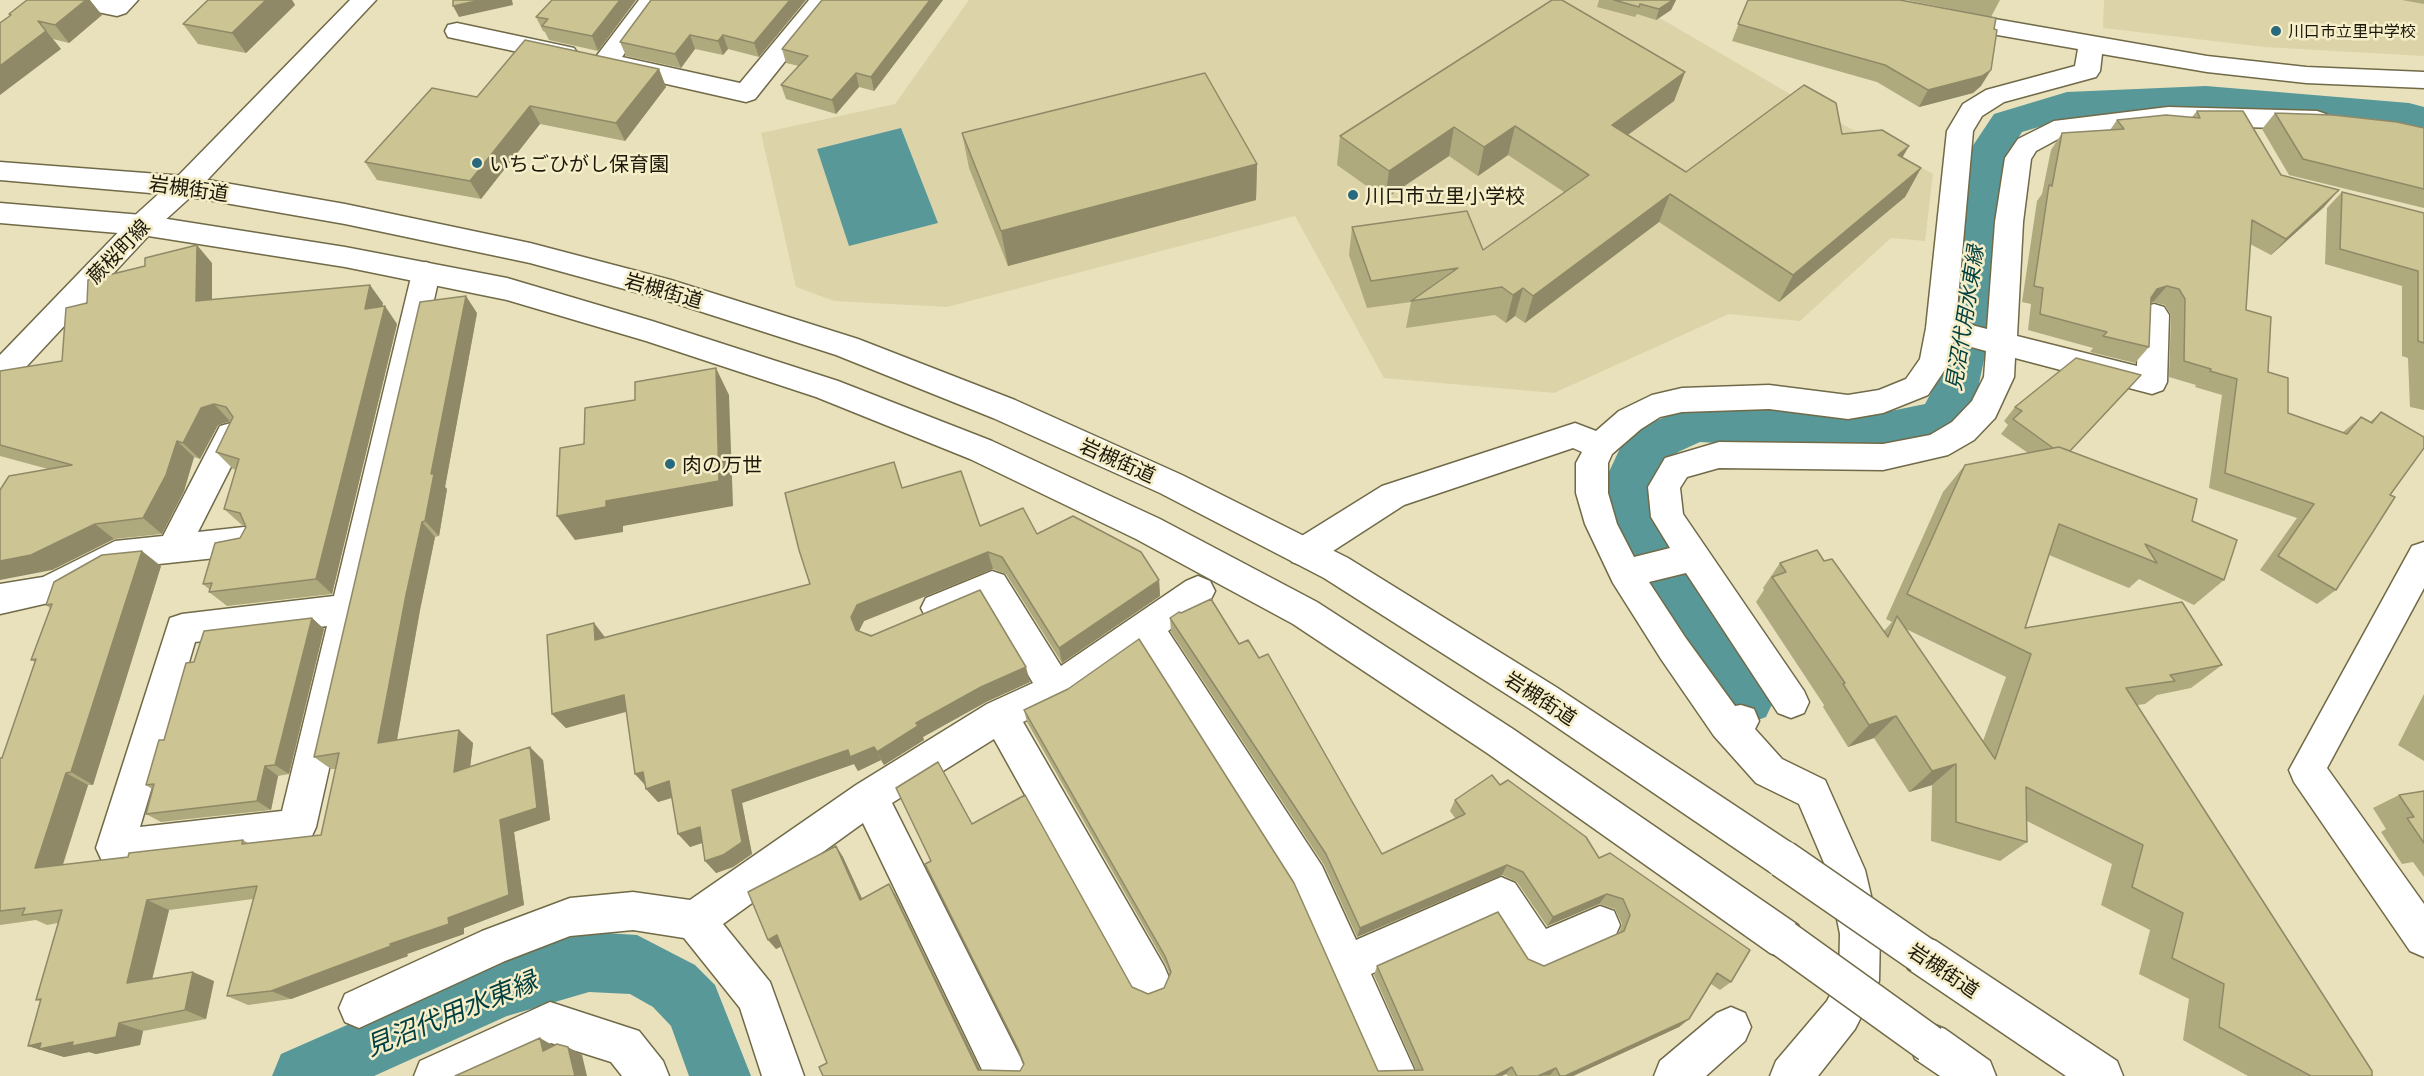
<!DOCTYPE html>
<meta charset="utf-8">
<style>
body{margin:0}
canvas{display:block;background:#e8e1bc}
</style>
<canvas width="2424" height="1076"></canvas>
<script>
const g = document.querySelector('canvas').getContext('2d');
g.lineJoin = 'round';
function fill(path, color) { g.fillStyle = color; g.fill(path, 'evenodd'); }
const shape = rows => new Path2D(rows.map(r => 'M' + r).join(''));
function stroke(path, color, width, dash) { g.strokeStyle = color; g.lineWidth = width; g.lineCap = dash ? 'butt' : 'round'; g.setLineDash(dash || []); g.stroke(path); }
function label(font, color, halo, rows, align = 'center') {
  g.font = font + ' Georgia,"Noto Sans JP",serif'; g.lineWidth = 5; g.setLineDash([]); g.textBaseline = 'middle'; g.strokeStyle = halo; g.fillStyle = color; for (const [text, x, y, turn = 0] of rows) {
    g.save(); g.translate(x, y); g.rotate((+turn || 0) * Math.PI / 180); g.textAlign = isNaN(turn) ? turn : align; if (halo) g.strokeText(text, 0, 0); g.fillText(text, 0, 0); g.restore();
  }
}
fill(shape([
 [969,0,1629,0,1826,115,1933,174,1925,241,1891,238,1800,321,1729,314,1554,393,1384,378,1295,216,947,307,834,301,796,287,761,133,895,104],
 [2104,0,2424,0,2424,56,2264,47,2103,28]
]), '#dcd4a8');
fill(shape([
 [901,128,938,223,849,246,817,149]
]), '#599899');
fill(shape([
 [2206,86,2409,103,2424,107,2424,133,2409,129,2206,112,2069,118,2022,132,2008,154,1985,355,1977,393,1958,430,1918,444,1876,452,1700,442,1678,452,1657,470,1649,489,1681,556,1766,683,1774,700,1766,717,1747,724,1728,717,1644,585,1601,489,1622,444,1644,426,1695,404,1876,414,1925,404,1931,393,1939,355,1968,153,1994,114,2067,92,2206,86],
 [589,932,637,935,695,965,715,985,751,1076,689,1076,671,1026,653,1007,630,994,589,992,507,1016,374,1076,272,1076,281,1054,502,957,589,932]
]), '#599899');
const minor = shape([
 [61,0,138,0,126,13,117,16,64,5,61,0],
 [639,0,664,0,622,57,740,83,809,0,834,0,755,99,746,102,596,68,592,62,639,0],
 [1949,11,2207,56,2306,67,2424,72,2424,88,2306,83,2207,72,2102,54,2100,71,2096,77,2004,102,1982,116,1973,131,1956,321,1987,329,1995,222,2005,158,2018,139,2054,121,2168,107,2317,111,2326,114,2330,120,2326,126,2317,129,2168,125,2123,129,2060,138,2036,151,2031,159,2023,222,2017,336,2137,366,2139,315,2144,307,2154,304,2164,307,2169,315,2167,382,2163,390,2152,394,2015,358,2014,377,1995,418,1974,440,1948,455,1883,470,1719,468,1687,477,1680,488,1683,514,1804,691,1809,702,1804,713,1791,718,1778,713,1686,573,1649,582,1685,637,1735,706,1741,705,1754,709,1759,721,1755,729,1782,759,1825,780,1865,870,1880,934,1879,981,1855,1029,1818,1076,1770,1076,1776,1061,1827,1001,1839,978,1840,934,1827,870,1799,804,1756,783,1714,736,1661,659,1613,583,1585,524,1576,493,1576,463,1582,452,1573,448,1404,505,1316,562,1304,566,1292,562,1287,552,1292,542,1382,486,1575,423,1596,431,1619,411,1652,395,1682,388,1769,385,1848,395,1879,390,1906,379,1920,359,1926,328,1947,131,1963,104,1986,90,2075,66,2078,49,1940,25,1937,19,1940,13,1949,11],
 [1953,342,1986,351,1984,377,1972,401,1952,422,1930,435,1883,444,1719,442,1665,458,1648,487,1651,517,1670,548,1634,557,1617,524,1608,493,1608,463,1612,454,1641,429,1660,417,1682,412,1769,409,1848,419,1883,413,1928,395,1950,362,1953,342],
 [457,23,565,46,574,48,578,54,574,60,565,62,448,37,445,31,448,25,457,23],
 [426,262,436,266,440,273,316,827,310,840,297,845,115,866,102,861,96,848,170,618,182,614,334,596,412,273,416,266,426,262],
 [327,626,282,811,140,827,195,642,327,626],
 [231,423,242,426,247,435,198,532,244,527,256,531,261,541,256,551,244,555,121,568,85,590,57,601,0,614,0,584,43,577,115,541,163,536,220,426,231,423],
 [2424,542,2424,588,2327,768,2424,904,2424,957,2410,951,2294,782,2289,770,2412,546,2424,542],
 [992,571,1004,575,1061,666,1186,581,1198,576,1210,581,1215,591,1210,601,1168,631,1322,866,1356,940,1501,877,1515,883,1546,929,1600,906,1614,911,1620,925,1614,939,1538,973,1524,967,1493,919,1371,974,1417,1076,1375,1076,1294,892,1141,649,1069,700,1023,722,1164,966,1170,980,1164,994,1150,1000,1136,994,994,739,892,803,1020,1057,1026,1072,1024,1076,985,1076,863,823,723,924,770,982,804,1076,762,1076,740,1008,684,938,633,930,570,936,505,961,359,1028,345,1022,339,1008,345,994,482,931,570,898,633,892,690,900,856,785,987,704,1033,683,985,603,938,623,926,618,921,608,926,598,992,571],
 [550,1002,639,1031,663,1061,669,1076,622,1076,611,1062,551,1043,481,1076,414,1076,420,1061,550,1002],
 [1731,1007,1745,1013,1751,1027,1745,1041,1706,1076,1654,1076,1660,1061,1717,1013,1731,1007]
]);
const major = shape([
 [350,0,376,0,195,193,152,232,11,383,0,387,0,355,132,218,175,179,350,0]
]);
const highway = shape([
 [0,162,185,176,345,204,530,243,671,280,858,339,1015,400,1182,475,1348,558,1556,687,1796,846,1802,859,1796,872,1783,877,1770,872,1530,709,1324,578,1160,493,993,418,836,355,668,301,530,263,345,224,185,196,0,180,0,162],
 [0,203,142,215,345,247,507,278,652,321,838,381,992,441,1160,519,1317,602,1513,729,1798,925,1804,939,1798,953,1784,959,1770,953,1487,753,1293,624,1136,539,970,459,816,397,646,341,507,300,345,267,142,235,0,223,0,203],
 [1922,935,1936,941,2117,1061,2123,1076,2066,1076,1908,969,1902,955,1908,941,1922,935],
 [1930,1023,1945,1029,1990,1061,1996,1076,1940,1076,1915,1059,1909,1044,1915,1029,1930,1023]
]);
stroke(minor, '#706a48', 3);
stroke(major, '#706a48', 3);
stroke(highway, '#706a48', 3);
fill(minor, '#fff');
fill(major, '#fff');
fill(highway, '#fff');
const highwayBridge = shape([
 [1783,859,1922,955],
 [1784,939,1930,1044]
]);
stroke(highwayBridge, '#706a48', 40, []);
stroke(highwayBridge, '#fff', 37);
fill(shape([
 [208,0,292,0,295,5,246,53,198,44,183,24],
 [636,0,598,51,549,40,545,32,543,31,536,17],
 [806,0,759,57,728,49,723,55,695,49,681,68,626,56,620,42],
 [943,0,874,91,859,87,836,114,786,99,781,85,799,66,786,63,782,49],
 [1599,0,1676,0,1671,10,1656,20,1637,14,1635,17,1597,7],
 [1748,0,1981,86,1973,93,1919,107,1877,82,1732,41],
 [1906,0,2000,0,1991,17],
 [2402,0,2424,0,2424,4],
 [9,14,102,15,69,43,53,39,61,49],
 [659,69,666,87,625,141,540,124,481,199,377,180,365,162,477,97],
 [1685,72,1674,101,1628,135,1686,172,1842,134,1903,157,1921,168,1905,197,1779,302,1659,222,1525,323,1515,316,1506,323,1495,315,1406,328,1411,302,1367,308,1349,255,1352,227,1483,250,1564,192,1508,155,1478,176,1449,156,1385,199,1337,165,1340,136],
 [2197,111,2324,207,2271,255,2250,244,2246,310,2268,372,2288,413,2343,432,2361,417,2370,422,2381,412,2390,495,2336,590,2317,604,2260,570,2297,518,2209,488,2222,395,2195,387,2196,385,2169,377,2171,315,2165,305,2153,302,2150,303,2149,347,2135,363,2090,352,2093,348,2028,330,2031,304,2022,302,2037,201,2042,194,2051,150,2062,133,2110,130,2117,120,2192,117],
 [2275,113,2424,128,2424,208,2289,175,2262,129],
 [962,133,1257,164,1256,200,1008,266,969,168],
 [2342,192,2424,213,2424,410,2410,407,2408,358,2402,356,2402,286,2325,264,2327,208],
 [212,263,212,300,383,303,382,307,397,324,332,594,227,606,209,592,210,590,203,584,240,538,246,526,242,525,224,509,236,470,233,469,216,452,231,421,218,425,200,459,194,457,184,491,162,534,114,539,52,570,48,469,0,456,0,371,62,361],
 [477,313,445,487,447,489,439,536,435,537,420,610,397,740,459,730,473,743,470,767,543,760,550,820,514,832,524,905,464,928,464,934,407,954,408,956,291,999,248,1005,227,996,253,899,169,910,152,979,214,981,206,1019,143,1031,140,1045,96,1054,89,1052,64,1057,28,1046,40,1001,36,1000,58,923,47,925,36,920,0,925,0,758,2,758,35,662,31,660,50,608,46,605,161,566,93,785,88,785,63,865,128,857,243,840,248,843,321,835,336,769,331,769,314,757],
 [2128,390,2070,451,2192,521,2224,580,2194,605,2139,579,2129,588,2049,555,2025,628,2222,665,2191,688,2157,695,2145,704,2137,705,2372,1076,2248,1076,2183,1040,2189,999,2139,974,2150,930,2101,905,2112,864,2027,821,2027,842,2000,861,1931,841,1932,785,1909,792,1874,738,1848,747,1823,707,1824,705,1756,602,1764,590,1763,588,1780,563,1824,561,1884,631,1892,622,1886,619,1943,492,1965,465,2028,453,2001,434,2008,425,2004,421,2015,407],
 [1906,629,2006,677,1983,741],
 [902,488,980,526,1037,534,1159,580,1160,596,1062,663,1006,574,993,569,864,621,859,631,1030,682,986,702,923,737,924,740,884,765,881,760,858,771,854,764,742,803,752,854,733,867,716,873,702,843,690,847,672,798,658,802,646,789,645,785,635,774,626,712,566,728,552,714,594,623,605,637,810,584],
 [1181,613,1239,644,1259,658,1382,854,1455,818,1450,811,1455,800,1500,785,1599,858,1731,982,1720,990,1711,984,1689,1019,1679,1027,1573,1076,1508,1076,1506,1074,823,1076,827,1063,781,947,776,949,836,846,843,857,862,899,895,894,980,1070,1020,1071,1024,1064,1018,1049,931,861,972,824,1132,987,1148,994,1164,988,1170,975,1166,965,1027,722,1024,710,1378,1071,1416,1070,1374,975,1377,966,1528,959,1544,966,1619,933,1622,924,1615,909,1599,904,1547,926,1517,882,1502,875,1357,937,1324,865,1171,632,1170,618],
 [312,618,324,629,289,774,278,776,271,810,161,822,146,814,152,789,146,785,164,740],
 [2424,694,2424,761,2398,745],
 [2424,791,2424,877,2413,862,2402,864,2381,832,2386,829,2373,808,2399,795]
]), '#afa97e');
fill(shape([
 [86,0,90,0,102,15,69,43,55,25],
 [266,0,292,0,295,5,246,53,232,33],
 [481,0,512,0,513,5,459,17,453,6],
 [620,0,636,0,598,51,592,36],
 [790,0,806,0,759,57,754,43],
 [930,0,943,0,874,91,871,77],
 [1673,0,1676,0,1671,10,1656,20,1659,9],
 [38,21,61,49,0,95,0,66],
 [690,35,695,49,681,68,675,54],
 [723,35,728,49,723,55,718,41],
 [659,69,666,87,625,141,616,123],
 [1991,70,1981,86,1973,93,1919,107,1928,90],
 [1685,72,1674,101,1603,153,1612,125],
 [856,73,859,87,836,114,832,100],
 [530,106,540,124,481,199,470,181],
 [1515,126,1508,155,1478,176,1484,147],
 [1454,127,1449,156,1385,199,1389,171],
 [1909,146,1893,174,1898,155],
 [1257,164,1256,200,1008,266,1001,231],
 [1921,168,1905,197,1779,302,1793,275],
 [2339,190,2324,207,2271,255,2286,239],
 [1670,194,1659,222,1525,323,1533,296],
 [197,245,212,263,212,318,196,301],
 [370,285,383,303,378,326,365,309],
 [2167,286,2153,302,2143,305,2157,289],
 [1523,288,1515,316,1506,323,1513,295],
 [466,296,477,313,445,487,447,489,439,536,425,521,431,474],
 [385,306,397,324,332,594,316,579],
 [716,368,729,395,733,506,623,526,623,532,575,540,557,516,606,501],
 [214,404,230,421,218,425,200,459,183,443,201,408],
 [177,441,194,457,184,491,162,534,143,518],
 [422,522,435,537,420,610,394,756,378,743,406,595],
 [95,524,114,539,52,570,0,580,0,561],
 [142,551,161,566,93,785,71,772],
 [988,552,993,569,864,621,858,633,856,630,851,617,857,605],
 [1159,580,1160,596,1062,663,1059,648],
 [312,618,324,629,289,774,275,765],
 [594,623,606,639,595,640],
 [1026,667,1030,682,986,702,923,737,924,740,884,765,877,752,916,723,981,687],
 [624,695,636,709,566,728,552,714],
 [1896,716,1874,738,1848,747,1869,725],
 [459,730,473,743,468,785,454,772],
 [530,747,543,760,550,820,514,832,524,905,464,928,464,934,407,954,408,956,291,999,271,991,390,944,448,918,500,820],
 [874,747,881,760,858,771,854,764,742,803,752,854,733,867,716,873,705,861,732,790,848,750],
 [1956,764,1932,785,1909,792,1932,771],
 [265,766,278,776,271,810,257,801],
 [643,772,648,788,635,774],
 [66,773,88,785,58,879,35,868],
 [669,781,680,795,658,802,646,789],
 [700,827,711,840,690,847,678,834],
 [836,846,843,857,867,909,860,900],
 [1507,865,1502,875,1357,937,1360,928],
 [889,884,895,894,983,1076,978,1070],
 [1607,894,1599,904,1547,926,1553,917],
 [147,900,169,910,149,992,127,983],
 [777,935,785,944,776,949,768,940],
 [193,972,214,981,206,1019,185,1010],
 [1689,1019,1679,1027,1573,1076,1565,1076],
 [119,1023,143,1031,140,1045,96,1054,89,1052,64,1057,28,1046],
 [540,1038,554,1046,543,1051],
 [568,1047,582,1055,587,1076,575,1076],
 [1512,1067,1506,1074,1502,1076,1495,1076],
 [1556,1068,1550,1075,1538,1076]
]), '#8f8967');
const building = shape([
 [27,0,86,0,55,25,38,21,46,31,0,66,0,23,11,15,9,14,27,0],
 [208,0,266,0,232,33,183,24,208,0],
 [453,0,481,0,453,6,453,0],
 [552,0,620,0,592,36,542,26,548,19,536,17,552,0],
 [651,0,790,0,754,43,723,35,718,41,690,35,675,54,620,42,651,0],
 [822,0,930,0,871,77,856,73,832,100,781,85,808,56,782,49,822,0],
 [1552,0,1562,0,1685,72,1612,125,1686,172,1804,85,1836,103,1842,134,1882,130,1909,146,1898,155,1921,168,1793,275,1670,194,1533,296,1523,288,1513,295,1502,287,1411,301,1458,268,1371,281,1352,227,1467,211,1483,250,1589,175,1515,126,1484,147,1454,127,1389,171,1340,136,1552,0],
 [1614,0,1673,0,1659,9,1640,4,1639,7,1614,0],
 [1748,0,1900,0,1996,18,1994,29,1997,30,1991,70,1982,76,1928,90,1885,65,1738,24,1748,0],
 [525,40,659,69,616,123,530,106,470,181,365,162,432,88,477,97,525,40],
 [1205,73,1257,164,1001,231,962,133,1205,73],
 [2197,111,2243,111,2281,175,2339,190,2286,239,2252,220,2246,310,2271,317,2268,372,2288,378,2288,413,2347,434,2361,417,2372,423,2381,412,2424,437,2424,448,2390,495,2395,497,2336,590,2278,556,2314,504,2225,473,2237,379,2210,371,2211,369,2184,361,2185,299,2179,289,2167,286,2157,289,2151,298,2149,347,2103,336,2107,332,2040,314,2043,288,2034,286,2049,185,2052,186,2062,133,2124,129,2117,120,2166,115,2200,118,2197,111],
 [2275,113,2333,115,2397,122,2424,128,2424,189,2303,159,2275,113],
 [2342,192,2424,213,2424,343,2418,341,2418,271,2340,249,2342,192],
 [197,245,196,301,370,285,365,309,385,306,316,579,209,592,212,583,203,584,215,543,240,538,246,527,240,513,224,509,239,459,216,452,233,417,226,407,214,404,201,408,183,443,177,441,166,475,143,518,95,524,31,555,0,561,0,490,9,476,72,465,0,445,0,371,62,361,66,308,87,303,88,280,145,266,145,258,197,245],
 [466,296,431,474,434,474,425,521,422,522,406,595,378,743,459,730,454,772,530,747,537,808,500,820,509,895,448,918,449,924,390,944,391,946,271,991,227,996,257,886,147,900,127,983,193,972,185,1010,119,1023,116,1037,72,1046,73,1042,39,1049,41,1043,28,1046,41,999,36,1000,62,910,22,915,25,908,0,911,0,758,2,758,36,659,31,660,52,604,46,605,54,582,102,555,142,551,71,772,66,773,35,868,128,857,129,853,243,840,242,844,321,835,339,753,314,757,420,302,466,296],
 [2076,358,2141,375,2070,451,2059,447,2053,448,2013,419,2022,411,2015,407,2076,358],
 [716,368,719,481,606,501,606,507,557,516,560,448,584,444,585,408,635,400,635,382,716,368],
 [2059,447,2197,499,2192,521,2237,540,2224,580,2145,544,2157,563,2059,524,2025,628,2182,602,2222,665,2170,675,2175,681,2126,688,2372,1071,2372,1076,2311,1076,2219,1027,2224,984,2172,958,2183,913,2132,887,2143,845,2026,787,2027,842,1956,822,1956,764,1932,771,1896,716,1869,725,1843,684,1845,683,1772,577,1786,572,1780,563,1817,550,1824,561,1832,559,1888,637,1897,616,1995,759,2031,654,1907,594,1965,465,2059,447],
 [894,462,902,488,961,471,980,526,1023,508,1037,534,1073,516,1141,552,1159,580,1059,648,1002,557,988,552,857,605,851,617,856,630,871,636,980,590,1026,667,981,687,916,723,918,726,877,752,874,747,850,757,848,750,732,790,742,842,723,855,705,861,700,827,678,834,669,781,646,789,643,772,635,774,624,695,552,714,547,635,594,623,595,640,810,584,799,550,785,493,894,462],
 [1211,599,1239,644,1248,640,1259,658,1268,654,1382,854,1465,814,1455,800,1492,775,1500,785,1508,780,1586,837,1599,858,1610,853,1750,950,1731,982,1717,973,1689,1019,1565,1076,1560,1076,1556,1068,1538,1076,1517,1076,1512,1067,1495,1076,823,1076,819,1067,827,1063,777,935,768,940,748,892,836,846,860,900,889,884,978,1070,1020,1071,1024,1064,1018,1049,925,864,931,861,896,788,938,762,972,824,1025,795,1132,987,1148,994,1164,988,1171,972,1165,956,1024,710,1068,689,1139,639,1294,883,1378,1071,1423,1070,1377,966,1498,912,1528,959,1544,966,1624,931,1630,915,1623,899,1607,894,1553,917,1523,872,1507,865,1360,928,1326,854,1170,618,1179,612,1181,613,1211,599],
 [312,618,275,765,265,766,257,801,146,814,154,784,146,785,159,740,164,740,186,663,194,662,204,631,312,618],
 [2424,791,2424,843,2407,818,2414,817,2399,795,2424,791],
 [540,1038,543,1051,557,1044,568,1047,575,1076,455,1076,540,1038]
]);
fill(building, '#ccc493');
stroke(building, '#8f8967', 1.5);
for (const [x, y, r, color] of [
 [2276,31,6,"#29697d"],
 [477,163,6,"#29697d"],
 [1353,195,6,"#29697d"],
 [670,464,6,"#29697d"]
]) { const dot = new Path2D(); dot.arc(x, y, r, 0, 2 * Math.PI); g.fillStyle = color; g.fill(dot); stroke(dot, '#f5eec9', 2); }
label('16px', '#1b180b', '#f5eec9', [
 ["川口市立里中学校",2288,31]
], 'left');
label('20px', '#1b180b', '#f5eec9', [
 ["いちごひがし保育園",489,163],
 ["川口市立里小学校",1365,195],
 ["肉の万世",682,464]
], 'left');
label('20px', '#1b180b', '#f5eec9', [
 ["岩槻街道",189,188,8],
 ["蕨桜町線",118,251,-46],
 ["岩槻街道",664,290,16],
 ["岩槻街道",1118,460,24],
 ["岩槻街道",1541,698,33],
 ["岩槻街道",1944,970,34]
]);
label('italic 21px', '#003e3f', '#f5eec9', [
 ["見沼代用水東縁",1964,318,-81]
]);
label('italic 26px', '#003e3f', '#f5eec9', [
 ["見沼代用水東縁",451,1013,-22]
]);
</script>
